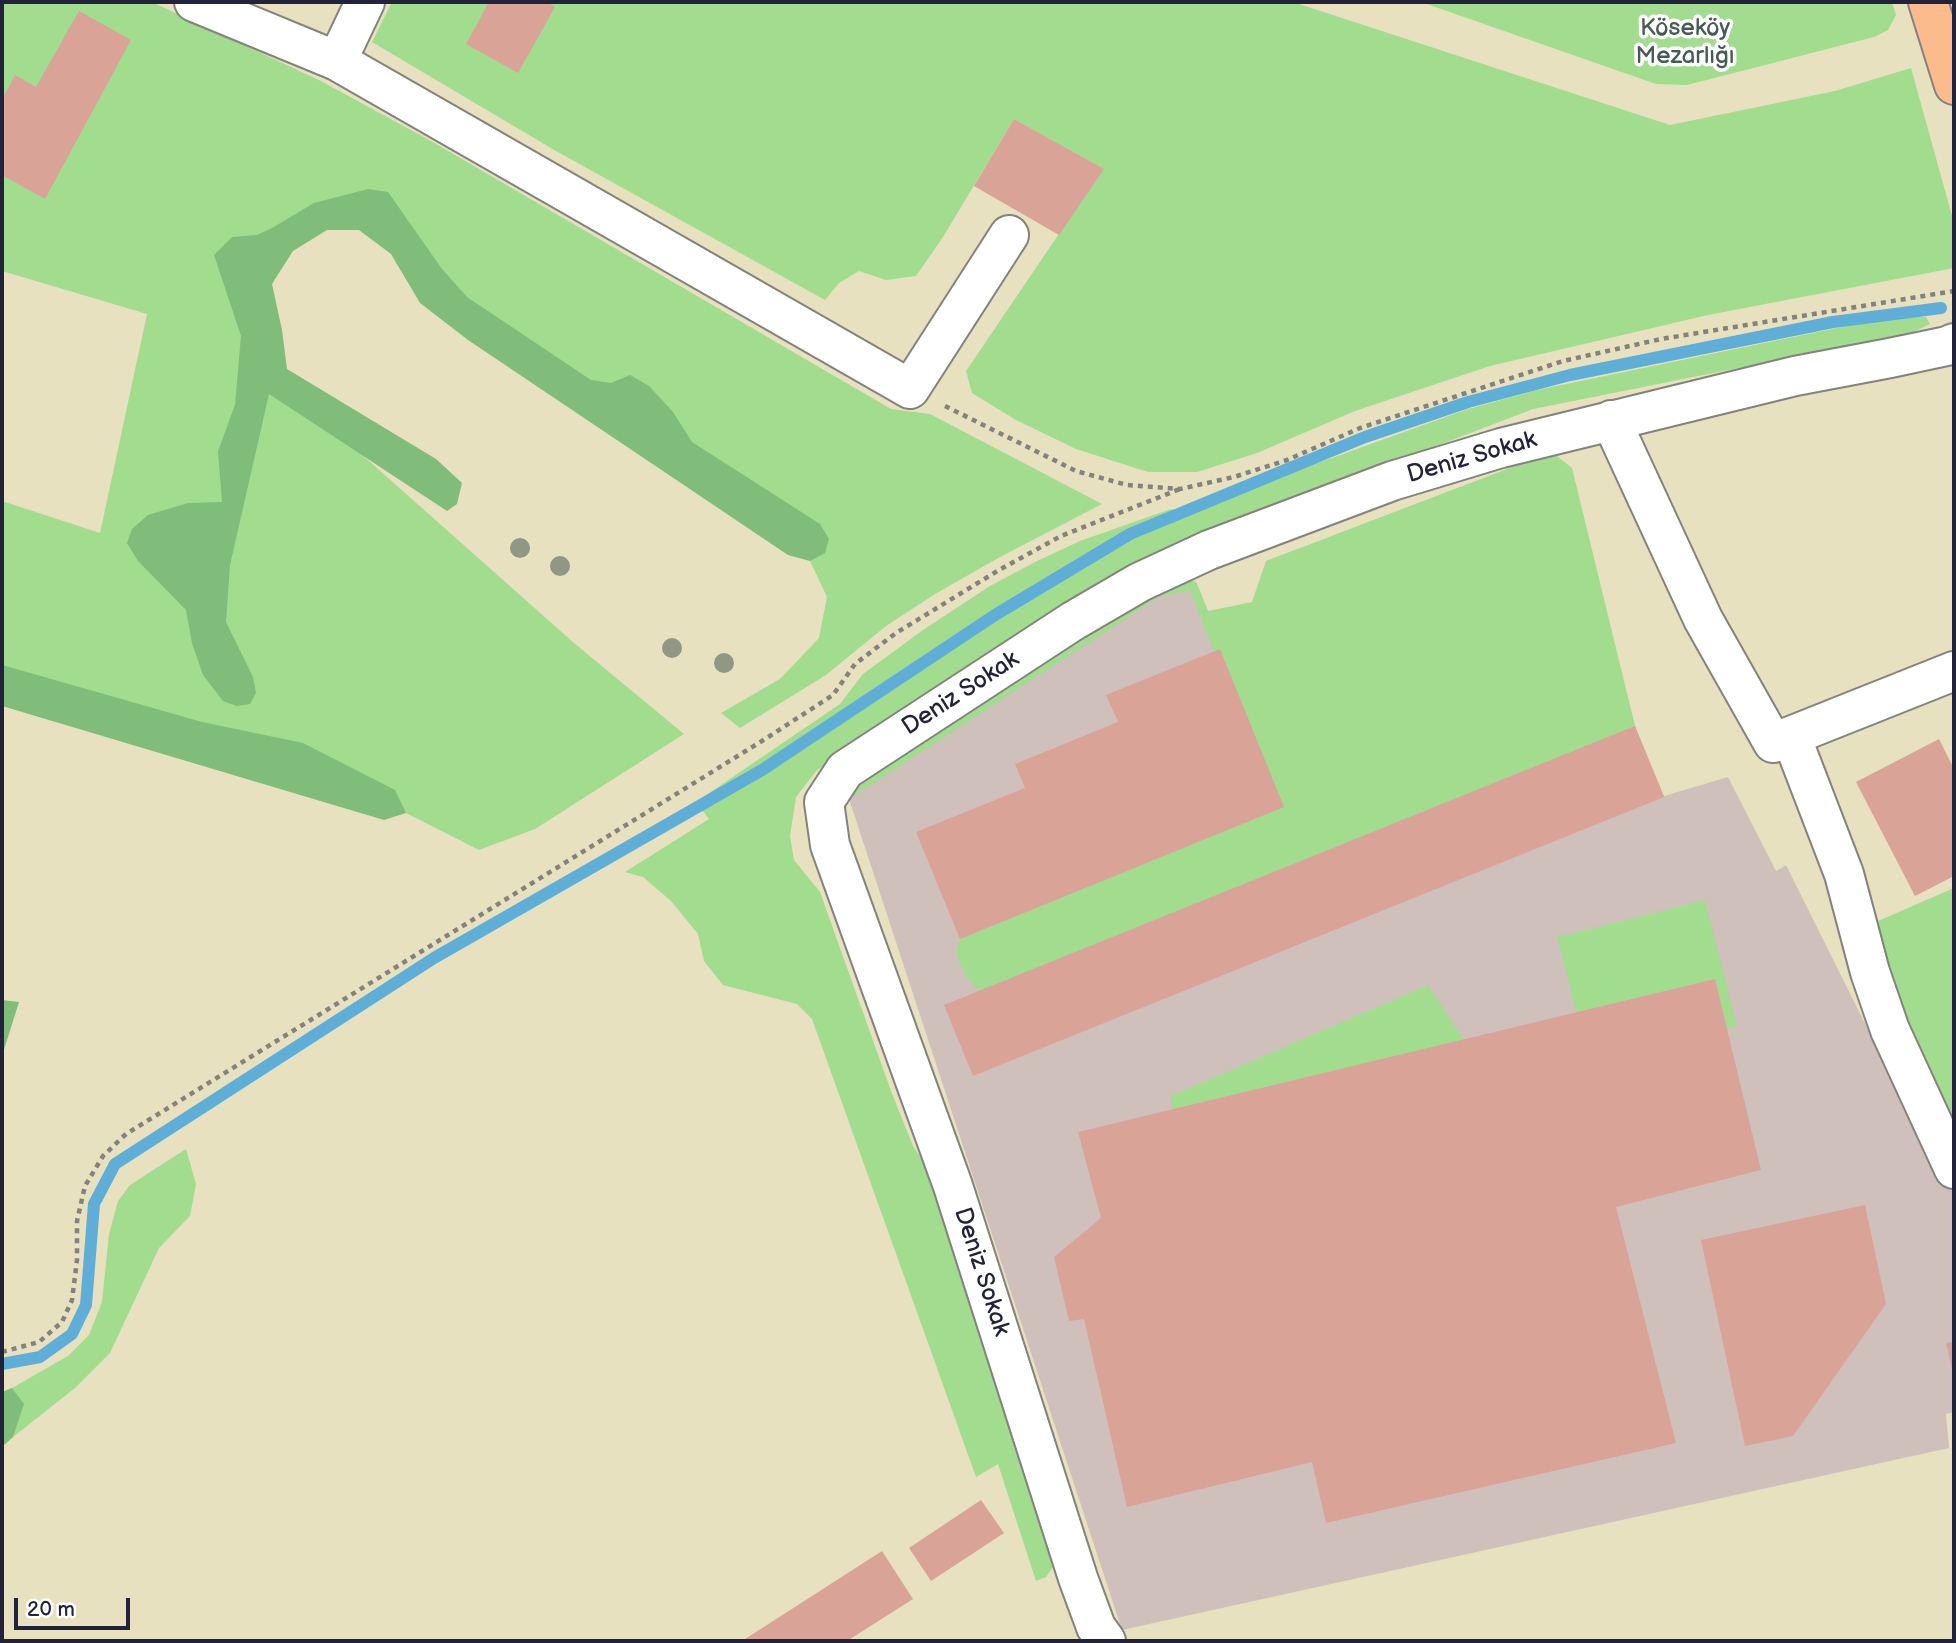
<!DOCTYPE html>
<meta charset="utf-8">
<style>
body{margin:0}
#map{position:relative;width:1956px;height:1643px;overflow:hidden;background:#e7e1bf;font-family:"Balsamiq Sans",sans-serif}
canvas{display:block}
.frame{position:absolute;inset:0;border:4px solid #22223b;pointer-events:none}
.scale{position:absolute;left:14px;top:1598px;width:116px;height:32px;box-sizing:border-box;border:4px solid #22223b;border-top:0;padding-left:9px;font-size:21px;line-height:24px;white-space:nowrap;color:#22223b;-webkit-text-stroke:5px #fff;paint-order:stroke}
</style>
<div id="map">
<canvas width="1956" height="1643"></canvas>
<div class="frame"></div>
<div class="scale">20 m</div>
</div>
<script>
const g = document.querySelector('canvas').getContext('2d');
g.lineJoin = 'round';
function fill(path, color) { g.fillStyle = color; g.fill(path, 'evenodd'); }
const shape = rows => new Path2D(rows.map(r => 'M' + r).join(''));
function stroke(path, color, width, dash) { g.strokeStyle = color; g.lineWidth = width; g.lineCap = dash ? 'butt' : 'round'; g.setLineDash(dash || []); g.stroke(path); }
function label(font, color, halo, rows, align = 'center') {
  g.font = font + ' "Balsamiq Sans",sans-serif'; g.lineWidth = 7; g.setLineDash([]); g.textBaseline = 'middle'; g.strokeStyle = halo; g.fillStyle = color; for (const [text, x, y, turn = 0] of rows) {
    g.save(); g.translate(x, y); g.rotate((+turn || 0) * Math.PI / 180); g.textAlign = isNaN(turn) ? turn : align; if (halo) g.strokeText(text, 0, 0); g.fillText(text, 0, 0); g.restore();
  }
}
fill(shape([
 [1196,582,1208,611,1628,698,1635,726,1664,796,1728,777,1776,871,1786,865,1931,1156,1954,1150,1954,1412,1946,1414,1949,1448,1122,1630,849,799,871,770,1153,587]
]), '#d0c0bc');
fill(shape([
 [2,2,152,2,321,81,431,141,891,409,930,414,1102,504,1000,557,935,594,886,626,826,675,740,728,721,713,780,679,819,638,827,597,810,561,807,546,463,318,362,213,295,232,264,273,269,393,360,453,574,643,684,734,535,829,479,850,406,813,2,691,2,501,100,533,147,314,2,271],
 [392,2,1293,2,1670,125,1835,91,1911,68,1954,223,1954,268,1708,315,1490,366,1355,411,1257,453,1197,472,1148,472,1076,449,1016,420,972,393,966,371,1103,169,1014,119,943,237,916,276,886,280,859,271,839,283,825,300,556,151,372,42],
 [1421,2,1892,2,1896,15,1888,30,1874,37,1687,85,1656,84],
 [1895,316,1926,317,1930,324,1909,334,1533,409,1167,549,1124,569,817,770,796,797,790,836,794,860,820,892,891,1091,913,1146,934,1178,1052,1549,1053,1567,1046,1577,1036,1581,998,1464,976,1477,812,1019,797,1004,723,985,704,961,698,934,671,901,643,877,625,872,709,819,696,802,840,704,863,674,923,630,990,586,1035,562,1080,541,1168,510,1199,506,1465,410,1537,390],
 [1557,456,1572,468,1635,726,979,991,965,976,956,953,960,939,1283,807,1220,649,1214,652,1190,590,1159,597,849,799,846,793,871,770,1153,587,1187,578,1196,582,1208,611,1252,602,1266,561,1528,461],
 [1954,888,1954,1140,1905,1025,1884,950,1878,921],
 [1705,900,1737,1026,1727,1028,1715,979,1576,1012,1557,937],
 [1428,985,1464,1040,1172,1109,1171,1096],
 [186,1149,196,1184,190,1216,159,1248,110,1353,75,1388,13,1437,23,1404,12,1388,68,1356,89,1335,102,1302,109,1234,118,1201,130,1185]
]), '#a1dc8f');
fill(shape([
 [368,189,388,192,442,269,467,297,591,380,611,383,630,375,649,386,673,412,692,442,820,524,829,539,825,553,810,561,788,555,468,340,420,303,391,254,359,230,327,230,293,251,272,284,282,330,287,369,436,459,462,483,457,504,447,511,269,394,230,565,226,622,253,677,256,693,250,704,237,706,223,701,203,675,192,643,186,610,138,561,127,543,132,529,148,515,188,503,222,502,218,451,235,405,241,336,214,255,232,237,257,235,272,228,314,203],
 [2,665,202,722,303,743,395,790,406,813,384,820,2,706],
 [2,1000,19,1002,2,1056],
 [12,1388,24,1404,13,1437,2,1447,2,1392]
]), '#80bc7a');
stroke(shape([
 [2,1364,40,1357,72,1334,86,1305,94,1204,115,1164,434,958,762,770,995,615,1130,534,1365,437,1468,402,1570,375,1833,322,1941,308]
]), '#5eaed8', 12);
fill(shape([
 [489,2,547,2,555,7,518,73,466,44],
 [79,11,131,40,45,199,2,175,2,100,15,75,36,87],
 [1014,119,1104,169,1059,235,974,186],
 [1220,649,1284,807,960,939,916,832,1025,788,1015,764,1118,722,1106,695],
 [1635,726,1664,797,973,1076,944,1005],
 [1939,739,1954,769,1954,876,1915,896,1856,782],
 [1715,979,1761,1170,1616,1207,1676,1443,1326,1523,1312,1462,1127,1507,1084,1319,1069,1321,1054,1257,1101,1218,1078,1132],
 [1865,1205,1886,1304,1793,1436,1745,1446,1701,1240],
 [1954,1342,1954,1373,1953,1373,1946,1343],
 [981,1500,1004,1533,931,1581,909,1548],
 [882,1551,913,1599,847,1641,742,1641]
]), '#d9a398');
const minor = shape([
 [194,2,337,61,365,2],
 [337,61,910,389,1009,235],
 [1611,420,1703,619,1773,743,1954,671],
 [1791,736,1844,874,1870,972,1890,1030,1954,1169],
 [1106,1641,1096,1627,1078,1578,953,1186,830,845,824,802,845,770,1073,621,1140,582,1209,550,1392,481,1501,448,1795,376,1890,358,1947,346,1954,343]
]);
const major = shape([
 [1928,2,1954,85]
]);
stroke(minor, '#84827d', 42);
stroke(major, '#84827d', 42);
stroke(shape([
 [945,406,1076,471,1127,485,1180,489,1234,477,1287,460,1360,428,1563,361,1661,339,1954,291],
 [2,1352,39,1342,62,1322,72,1300,77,1260,77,1221,85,1186,103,1156,126,1134,762,741,833,695,855,664,896,633,999,570,1061,536,1180,489]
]), '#84827d', 4.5, [5, 5]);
stroke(minor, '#fff', 38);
stroke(major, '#fbbb8c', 38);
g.fillStyle = '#909784';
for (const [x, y] of [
 [520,548],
 [560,566],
 [672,648],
 [724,663]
]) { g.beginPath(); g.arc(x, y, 10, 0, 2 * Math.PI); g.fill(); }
label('24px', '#485a54', '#fff', [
 ["Köseköy",1685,29],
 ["Mezarlığı",1685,57]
]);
label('24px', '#22223b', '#fff', [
 ["Deniz Sokak",1472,458,-16],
 ["Deniz Sokak",961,694,-33],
 ["Deniz Sokak",981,1272,72]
]);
</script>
